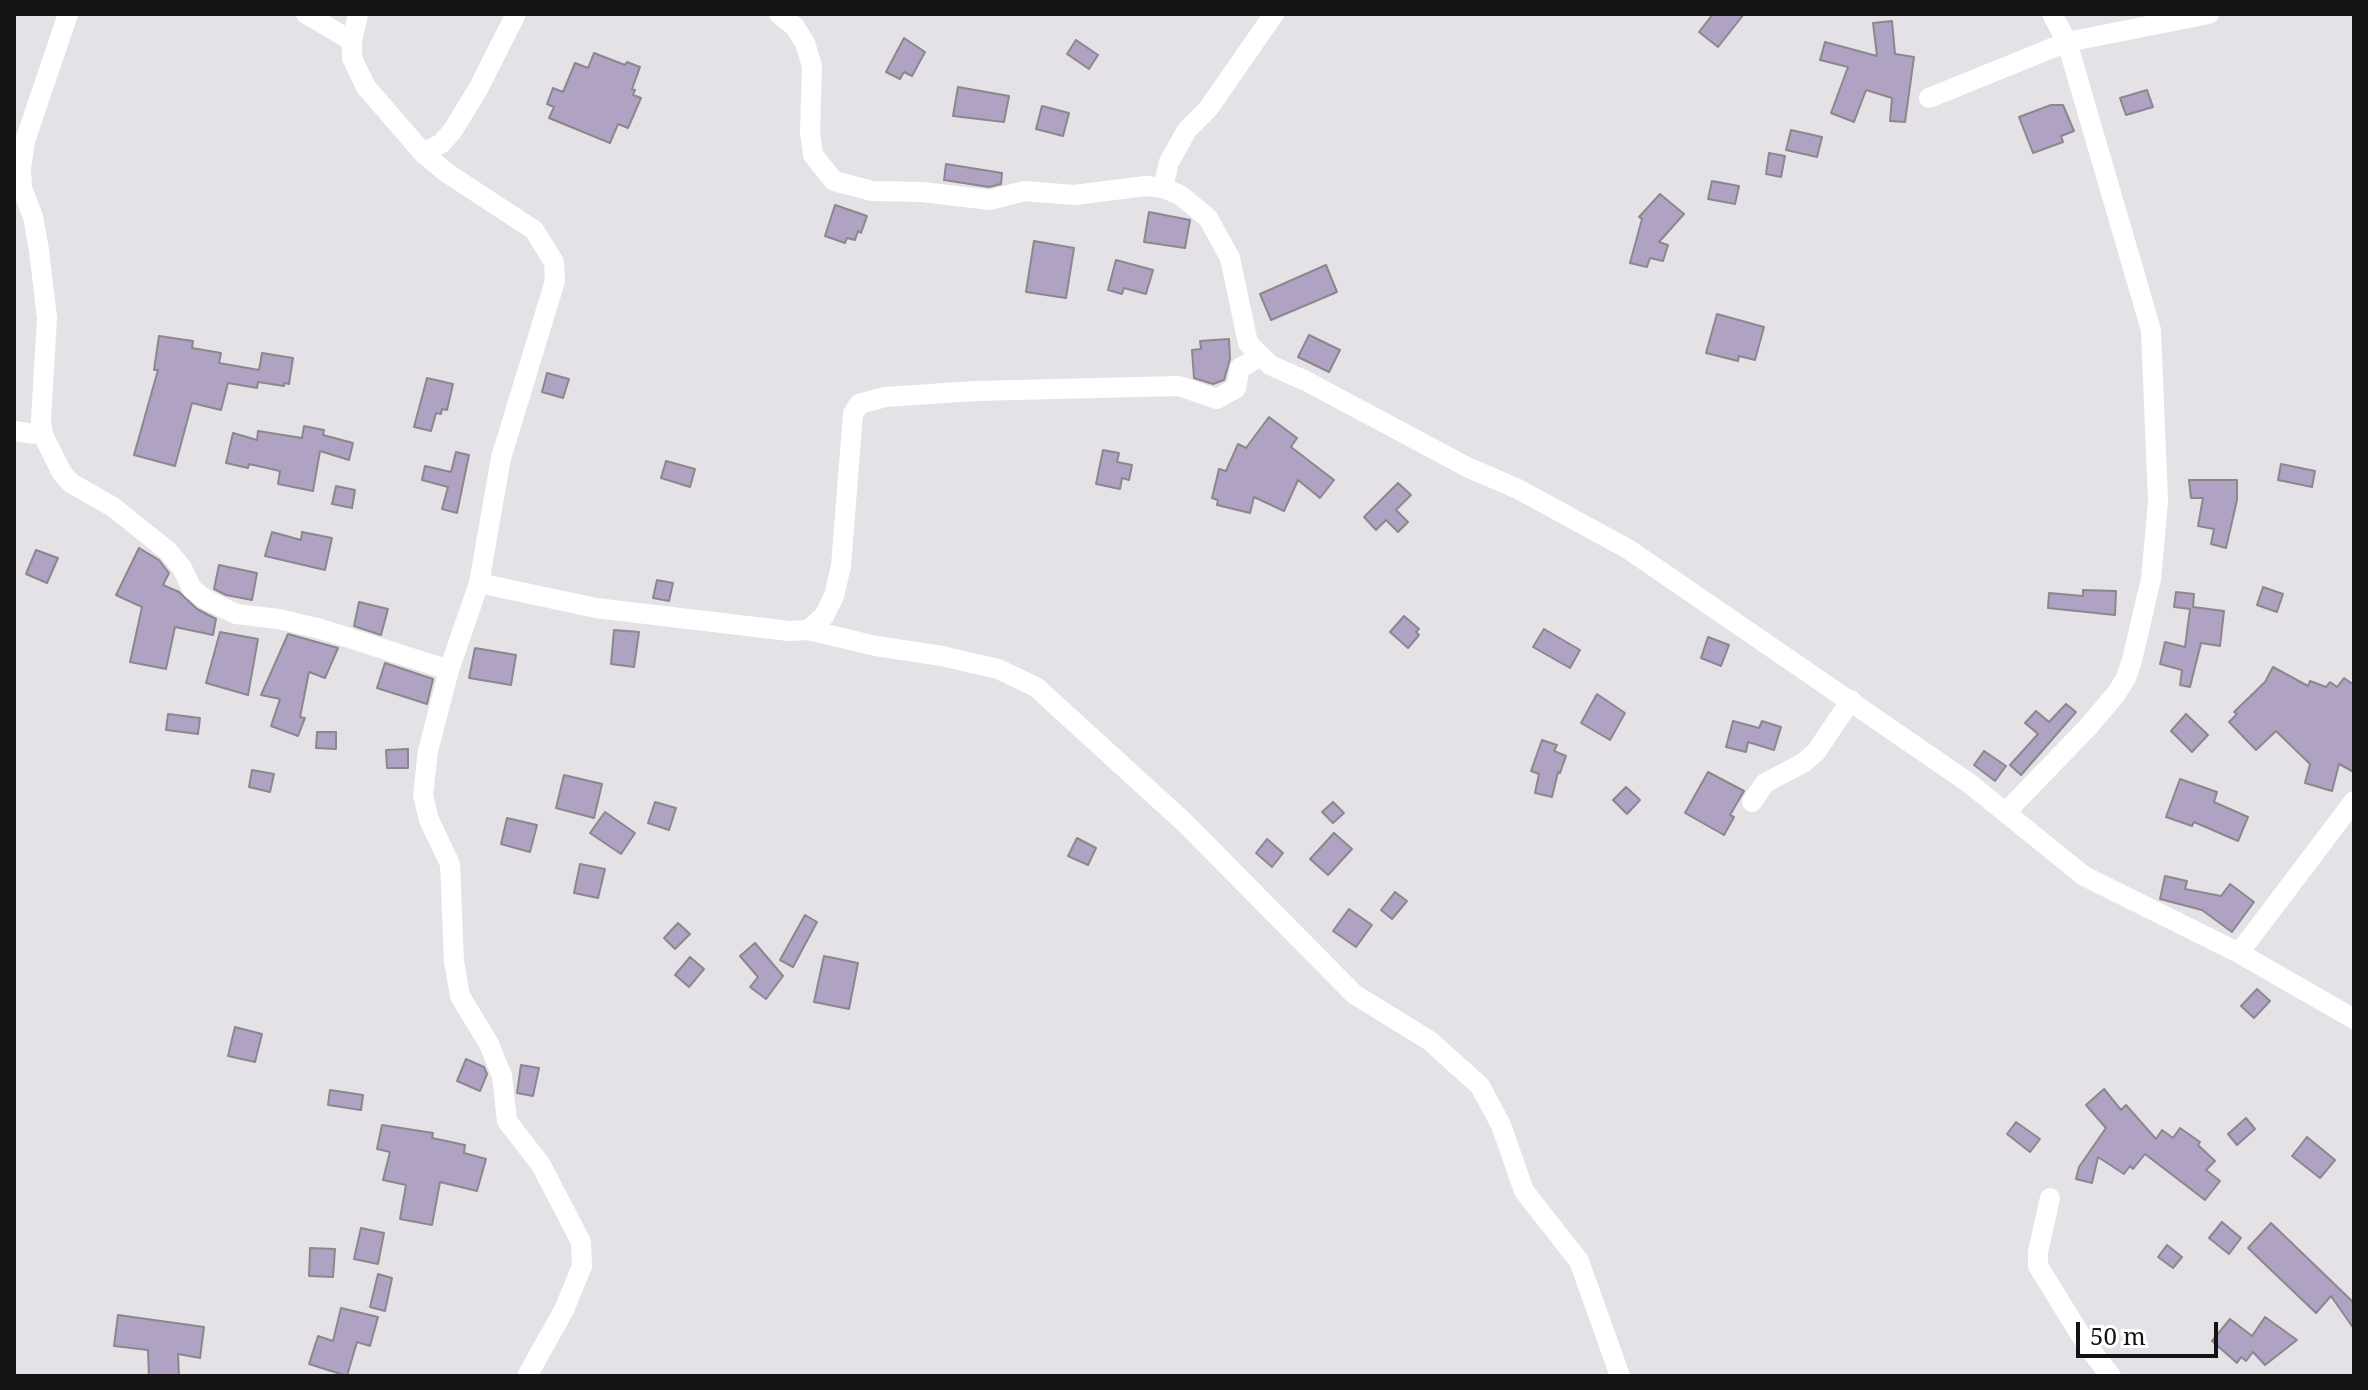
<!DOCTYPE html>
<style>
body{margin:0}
#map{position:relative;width:2368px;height:1390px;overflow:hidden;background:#e4e2e7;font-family:"Noto Serif",serif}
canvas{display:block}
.frame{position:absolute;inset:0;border:16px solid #131214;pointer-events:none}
.scale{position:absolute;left:2076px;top:1322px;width:142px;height:36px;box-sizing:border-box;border:4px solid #131214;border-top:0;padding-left:10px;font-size:24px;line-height:28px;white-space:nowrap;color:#131214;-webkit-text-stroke:6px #fff;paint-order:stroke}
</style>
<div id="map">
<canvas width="2368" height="1390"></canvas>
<div class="frame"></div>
<div class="scale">50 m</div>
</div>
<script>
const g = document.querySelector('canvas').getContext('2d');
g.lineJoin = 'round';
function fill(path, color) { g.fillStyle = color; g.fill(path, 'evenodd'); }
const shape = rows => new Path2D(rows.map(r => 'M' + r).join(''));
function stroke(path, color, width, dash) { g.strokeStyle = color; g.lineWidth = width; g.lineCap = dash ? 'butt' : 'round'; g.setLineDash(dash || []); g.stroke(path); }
const building = shape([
 [1713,14,1744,14,1718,47,1699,32,1713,14],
 [1892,21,1895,54,1914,57,1905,122,1890,121,1892,98,1866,90,1854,122,1831,113,1848,67,1820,60,1825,42,1877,56,1873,23,1892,21],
 [904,38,925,52,912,76,904,72,900,79,886,72,904,38],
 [1076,40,1098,55,1089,69,1067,54,1076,40],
 [594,53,625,65,627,62,640,67,632,89,635,90,633,95,641,98,628,128,618,124,610,143,549,118,554,107,547,104,553,88,563,92,575,63,588,68,594,53],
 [958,87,1009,96,1004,122,953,116,958,87],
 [2147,90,2153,107,2126,115,2120,98,2147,90],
 [2051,105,2063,105,2074,131,2061,136,2063,142,2033,153,2019,117,2051,105],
 [1042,106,1069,113,1063,136,1036,129,1042,106],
 [1791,130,1822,137,1817,157,1786,150,1791,130],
 [1769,153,1785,156,1781,177,1766,174,1769,153],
 [946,164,1002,173,1001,184,989,187,944,180,946,164],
 [1712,181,1739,186,1735,204,1708,199,1712,181],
 [1660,194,1684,214,1659,242,1668,245,1663,261,1650,258,1647,267,1630,263,1642,219,1639,217,1660,194],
 [835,205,867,216,861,233,858,231,855,240,847,238,845,243,825,236,835,205],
 [1149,212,1190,220,1185,248,1144,242,1149,212],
 [1034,241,1074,248,1066,298,1026,292,1034,241],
 [1116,260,1153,270,1146,294,1124,288,1122,294,1108,290,1116,260],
 [1326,265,1337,292,1271,320,1260,294,1326,265],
 [1717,314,1764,327,1755,360,1739,356,1738,361,1706,353,1717,314],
 [1309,335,1340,350,1329,372,1298,357,1309,335],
 [159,336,193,341,192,348,221,353,219,363,259,370,262,353,293,358,289,384,284,383,284,386,258,382,257,388,228,383,221,410,192,403,175,466,134,455,158,370,154,370,159,336],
 [1229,339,1230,359,1224,380,1213,384,1194,378,1192,350,1201,349,1200,341,1229,339],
 [547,373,569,379,563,398,542,392,547,373],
 [427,378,453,384,447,410,442,409,441,414,436,413,431,431,414,427,427,378],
 [1269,417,1297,438,1291,447,1334,480,1320,498,1298,480,1284,511,1254,497,1250,513,1217,505,1218,500,1212,498,1219,469,1226,471,1238,444,1246,448,1269,417],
 [304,426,324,430,323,435,353,443,349,460,320,451,313,491,278,484,280,471,249,464,248,468,226,463,233,433,257,440,258,431,302,438,304,426],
 [1103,450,1119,453,1117,462,1132,465,1129,480,1122,478,1120,489,1096,484,1103,450],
 [456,452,469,455,457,513,442,509,448,487,422,480,425,466,451,472,456,452],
 [666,461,695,469,690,487,661,478,666,461],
 [2281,464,2315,471,2312,487,2278,480,2281,464],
 [2189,480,2237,480,2237,500,2226,548,2211,544,2214,529,2198,526,2203,498,2191,498,2189,480],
 [1398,483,1411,495,1396,510,1408,522,1398,532,1386,520,1376,530,1364,517,1398,483],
 [336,486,355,490,352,508,332,504,336,486],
 [272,532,301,540,302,532,332,538,325,570,265,556,272,532],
 [139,548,159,560,169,573,163,585,179,592,197,609,216,619,213,635,175,627,166,669,130,662,142,607,116,595,139,548],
 [36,550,58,558,47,583,26,574,36,550],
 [219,565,257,573,252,600,226,595,214,589,219,565],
 [657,580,673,583,669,601,653,598,657,580],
 [2263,587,2283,594,2277,612,2257,605,2263,587],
 [2083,590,2116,591,2115,615,2048,608,2049,593,2083,596,2083,590],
 [2176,592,2194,594,2193,607,2224,611,2220,646,2201,643,2190,687,2180,685,2182,670,2160,664,2165,642,2185,647,2190,609,2174,607,2176,592],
 [359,602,388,609,381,635,354,626,359,602],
 [1404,616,1419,629,1416,632,1419,635,1408,648,1390,632,1404,616],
 [1544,629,1580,650,1570,668,1533,647,1544,629],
 [614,630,639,632,634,667,611,664,614,630],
 [220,632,258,639,248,695,206,683,220,632],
 [288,634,338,648,325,678,309,672,300,717,305,718,298,736,271,726,280,699,261,695,288,634],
 [1708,637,1729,645,1721,666,1701,658,1708,637],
 [475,648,516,655,511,685,469,678,475,648],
 [385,663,433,679,427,704,377,688,385,663],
 [2273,667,2308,686,2310,681,2326,687,2330,682,2337,687,2344,678,2354,685,2354,772,2339,764,2332,791,2305,783,2310,764,2276,731,2256,750,2229,722,2237,714,2234,712,2265,682,2273,667],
 [1597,694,1625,713,1610,740,1581,723,1597,694],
 [2066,704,2076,712,2021,775,2010,765,2038,734,2025,723,2036,711,2049,722,2066,704],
 [168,714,200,718,198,734,166,730,168,714],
 [2186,714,2208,735,2192,752,2171,731,2186,714],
 [1733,721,1759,728,1762,721,1781,727,1774,750,1748,742,1746,752,1726,747,1733,721],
 [317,732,336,732,336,749,316,748,317,732],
 [1542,740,1557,745,1554,751,1566,756,1560,773,1558,772,1552,797,1535,793,1539,774,1531,771,1542,740],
 [408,749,408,768,387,768,386,750,408,749],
 [1984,751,2006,766,1995,781,1974,765,1984,751],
 [252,770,274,774,270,792,249,787,252,770],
 [1708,772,1744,791,1730,815,1734,817,1724,835,1685,813,1708,772],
 [564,775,602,784,594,818,556,808,564,775],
 [2180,779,2217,792,2214,802,2248,817,2238,841,2194,822,2192,826,2166,817,2180,779],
 [1626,787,1640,800,1627,814,1613,800,1626,787],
 [655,802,676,808,669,830,648,823,655,802],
 [1333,802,1344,813,1333,823,1322,812,1333,802],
 [605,812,635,833,621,854,590,833,605,812],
 [507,818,537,825,530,852,501,844,507,818],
 [1334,833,1352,849,1328,875,1310,859,1334,833],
 [1077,838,1096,848,1088,865,1068,856,1077,838],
 [1267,839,1283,853,1272,867,1256,853,1267,839],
 [580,864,605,869,598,898,574,893,580,864],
 [2165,876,2187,881,2185,889,2221,896,2230,884,2254,902,2232,932,2202,910,2160,899,2165,876],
 [1395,892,1407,901,1392,919,1381,910,1395,892],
 [1349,909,1372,925,1356,947,1333,931,1349,909],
 [805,915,817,922,793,967,780,960,805,915],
 [678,923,690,934,675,949,664,938,678,923],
 [755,943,783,976,766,999,750,987,758,977,740,956,755,943],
 [824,956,858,963,849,1009,814,1002,824,956],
 [690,957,704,969,689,987,675,975,690,957],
 [2257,989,2270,1001,2254,1018,2241,1006,2257,989],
 [235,1027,262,1034,255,1062,228,1056,235,1027],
 [466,1059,484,1067,487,1074,480,1091,457,1081,466,1059],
 [521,1065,539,1068,533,1096,517,1093,521,1065],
 [2104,1089,2121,1110,2126,1105,2156,1139,2162,1130,2173,1138,2180,1128,2200,1142,2198,1145,2215,1161,2206,1170,2220,1181,2205,1200,2145,1154,2133,1169,2130,1166,2124,1174,2098,1157,2092,1183,2076,1179,2079,1167,2106,1128,2086,1105,2104,1089],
 [330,1090,363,1095,361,1110,328,1105,330,1090],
 [2246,1118,2255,1129,2237,1145,2228,1134,2246,1118],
 [2016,1122,2040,1139,2030,1152,2007,1134,2016,1122],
 [382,1125,433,1133,432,1138,465,1145,464,1153,486,1159,477,1191,440,1182,432,1225,400,1219,406,1185,383,1180,390,1152,377,1149,382,1125],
 [2307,1137,2335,1160,2320,1178,2292,1156,2307,1137],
 [2222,1222,2241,1238,2229,1254,2209,1238,2222,1222],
 [2271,1223,2354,1303,2354,1329,2331,1296,2316,1313,2248,1248,2271,1223],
 [361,1228,384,1233,378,1264,354,1259,361,1228],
 [2167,1245,2182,1257,2173,1268,2158,1257,2167,1245],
 [310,1248,335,1249,333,1277,309,1276,310,1248],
 [378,1274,392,1278,385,1311,370,1307,378,1274],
 [341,1308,378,1317,370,1346,357,1342,347,1376,309,1364,318,1336,333,1341,341,1308],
 [118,1315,204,1327,200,1358,178,1354,179,1376,149,1376,148,1350,114,1346,118,1315],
 [2265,1317,2297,1340,2265,1365,2253,1352,2246,1361,2241,1357,2237,1363,2212,1341,2230,1319,2252,1336,2265,1317]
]);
fill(building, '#afa2c2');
stroke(building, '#8a888d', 2);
stroke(shape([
 [68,14,25,141,21,168,22,188,33,217,39,250,47,318,41,420,43,435,62,473,71,483,113,507,168,551,182,568,192,589,205,599,236,614,279,619,321,629,449,670],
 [306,14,352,41],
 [358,14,352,41,352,58,366,87,423,153,447,173,534,230,554,262,555,281,501,458,479,583,449,670,428,751,423,795,429,820,450,864,454,961,460,996,489,1044,502,1076,507,1121,541,1165,581,1242,582,1266,564,1310,527,1376],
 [779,14,795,27,805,43,812,66,810,132,813,155,834,181,872,191,922,192,990,200,1024,191,1074,195,1146,186,1163,188,1180,195,1208,218,1230,258,1248,343,1270,365,1306,381,1467,467,1518,489,1628,549,1969,783,2084,876,2239,953,2354,1019],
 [2052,14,2067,42,2209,14],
 [1929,98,2067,42,2151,330,2158,502,2151,579,2132,660,2126,678,2116,694,2088,727,2006,812],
 [423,153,442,143,453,130,478,89,516,14],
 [1163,188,1169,162,1187,130,1208,109,1274,14],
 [14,431,43,435],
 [479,583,596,608,789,631,808,630,824,616,834,596,841,566,853,414,859,404,885,397,975,391,1179,386,1217,399,1236,388,1240,368,1259,357],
 [808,630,876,646,942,656,998,669,1036,687,1185,823,1354,994,1430,1041,1480,1086,1501,1125,1524,1191,1579,1261,1620,1376],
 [1752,802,1765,783,1803,763,1816,752,1851,700],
 [2239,953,2354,801],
 [2050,1198,2038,1252,2038,1266,2088,1347,2111,1376]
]), '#fff', 20);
</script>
